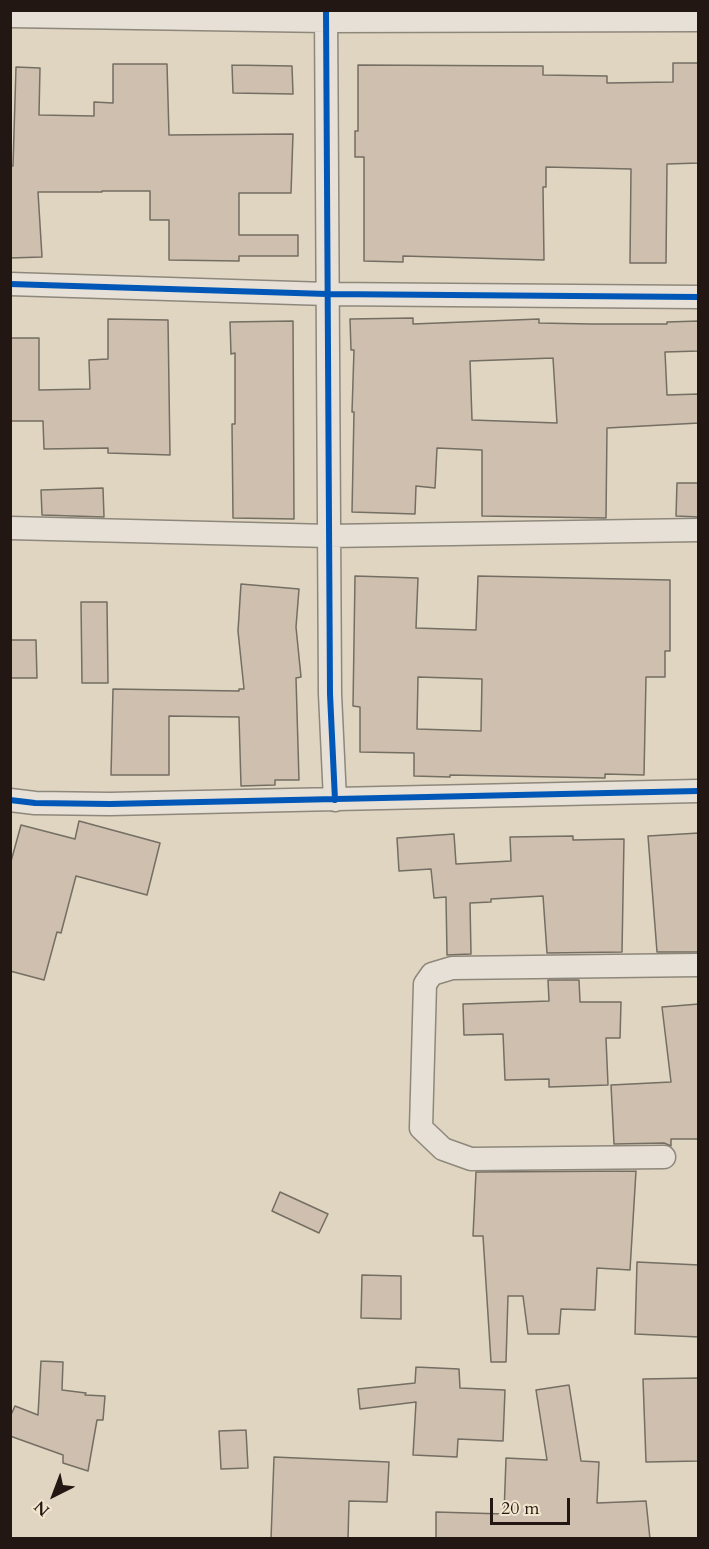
<!DOCTYPE html>
<style>
body{margin:0}
#map{position:relative;width:709px;height:1549px;overflow:hidden;background:#dfd5c0;font-family:Cardo,serif}
canvas{display:block}
.frame{position:absolute;inset:0;border:12px solid #221712;pointer-events:none}
.north{position:absolute;left:24px;top:1465px;width:60px;height:60px;-webkit-text-stroke:4px #f3e6ce;paint-order:stroke;rotate:222deg;font-size:16px;font-weight:700;line-height:24px;text-align:center;color:#221712}
.north::after{content:'';display:block;margin:auto;width:21px;height:27px;background:#221712;clip-path:polygon(50% 0,100% 100%,50% 72%,0 100%)}
.scale{position:absolute;left:490px;top:1498px;width:80px;height:27px;box-sizing:border-box;border:3px solid #221712;border-top:0;padding-left:8px;font-size:18px;line-height:21px;white-space:nowrap;color:#221712;-webkit-text-stroke:4px #f3e6ce;paint-order:stroke}
</style>
<div id="map">
<canvas width="709" height="1549"></canvas>
<div class="frame"></div>
<div class="north">N</div>
<div class="scale">20 m</div>
</div>
<script>
const g = document.querySelector('canvas').getContext('2d');
g.lineJoin = 'round';
function fill(path, color) { g.fillStyle = color; g.fill(path, 'evenodd'); }
const shape = rows => new Path2D(rows.map(r => 'M' + r).join(''));
function stroke(path, color, width, dash) { g.strokeStyle = color; g.lineWidth = width; g.lineCap = dash ? 'butt' : 'round'; g.setLineDash(dash || []); g.stroke(path); }
const building = shape([
 [673,63,699,63,699,163,667,164,666,263,630,263,631,169,546,167,546,187,543,187,544,260,403,256,403,262,364,261,364,157,355,157,355,131,358,131,358,65,543,66,543,75,607,76,607,83,673,82,673,63],
 [113,64,167,64,169,135,293,134,291,193,239,193,239,235,298,235,298,256,239,256,239,261,169,260,169,220,150,220,150,191,102,191,102,192,38,192,42,257,10,258,10,166,13,166,16,67,40,68,39,115,94,116,94,102,113,103,113,64],
 [232,65,292,66,293,94,233,93,232,65],
 [413,318,413,324,539,319,539,323,591,324,667,324,667,322,699,321,699,351,665,352,667,395,699,394,699,423,607,428,606,518,482,516,482,450,437,448,435,488,416,486,415,514,352,512,354,412,352,412,354,350,351,350,350,319,413,318],
 [553,358,557,423,472,420,470,361,553,358],
 [108,319,168,320,170,455,108,453,108,448,44,449,43,421,10,421,10,338,39,338,39,390,90,389,89,360,108,359,108,319],
 [293,321,294,519,233,518,232,424,235,424,235,353,231,354,230,322,293,321],
 [677,483,699,483,699,517,676,516,677,483],
 [103,488,104,517,42,515,41,490,103,488],
 [355,576,418,578,416,628,476,630,478,576,670,580,670,651,665,651,665,677,646,677,644,775,605,774,605,778,450,775,450,777,414,776,414,753,360,752,360,707,353,706,355,576],
 [418,677,482,679,481,731,417,729,418,677],
 [241,584,299,589,296,627,301,677,296,678,299,780,275,780,275,785,241,786,239,717,169,716,169,775,111,775,113,689,239,691,239,689,244,689,238,631,241,584],
 [81,602,107,602,108,683,82,683,81,602],
 [10,640,36,640,37,678,10,678,10,640],
 [79,821,160,843,147,895,76,876,61,933,57,932,44,980,10,971,10,865,21,825,75,839,79,821],
 [699,833,699,952,657,952,648,836,699,833],
 [454,834,456,864,511,861,510,837,573,836,573,840,624,839,622,952,547,953,543,896,491,899,491,902,470,903,471,954,447,955,446,897,434,898,431,869,399,871,397,838,454,834],
 [548,980,579,980,580,1002,621,1002,620,1038,606,1038,608,1085,549,1087,549,1079,505,1080,503,1034,464,1035,463,1004,549,1001,548,980],
 [699,1004,699,1139,671,1139,671,1146,664,1143,614,1144,611,1085,671,1082,662,1007,699,1004],
 [636,1171,630,1270,597,1268,595,1310,561,1309,559,1334,528,1334,523,1296,508,1296,506,1362,491,1362,483,1236,473,1236,476,1172,636,1171],
 [280,1192,328,1214,319,1233,272,1211,280,1192],
 [637,1262,699,1265,699,1337,635,1334,637,1262],
 [362,1275,401,1276,401,1319,361,1318,362,1275],
 [41,1361,63,1362,62,1390,86,1393,85,1395,105,1396,103,1420,97,1420,88,1471,63,1463,63,1455,10,1436,10,1417,15,1406,38,1415,41,1361],
 [416,1367,459,1369,460,1388,505,1390,503,1441,458,1439,457,1457,413,1455,416,1402,360,1409,358,1389,415,1383,416,1367],
 [699,1378,699,1461,646,1462,643,1379,699,1378],
 [569,1385,581,1461,599,1462,597,1503,646,1501,650,1539,436,1539,436,1512,504,1514,506,1458,547,1460,536,1390,569,1385],
 [246,1430,248,1468,221,1469,219,1431,246,1430],
 [274,1457,389,1462,387,1502,349,1501,348,1539,271,1539,274,1457]
]);
fill(building, '#cebfaf');
stroke(building, '#746e63', 1.5);
const minor = shape([
 [326,10,330,694,335,800],
 [10,16,326,21,698,20],
 [10,284,327,294,698,297],
 [10,528,329,536,698,530],
 [10,800,35,803,110,804,698,791],
 [664,1157,471,1159,443,1149,421,1128,425,984,432,974,452,968,698,965]
]);
stroke(minor, '#8e877b', 25);
stroke(minor, '#e6e0d6', 22);
stroke(shape([
 [326,10,330,694,335,800],
 [10,284,327,294,698,297],
 [10,800,35,803,110,804,698,791]
]), '#0057b8', 6);
</script>
